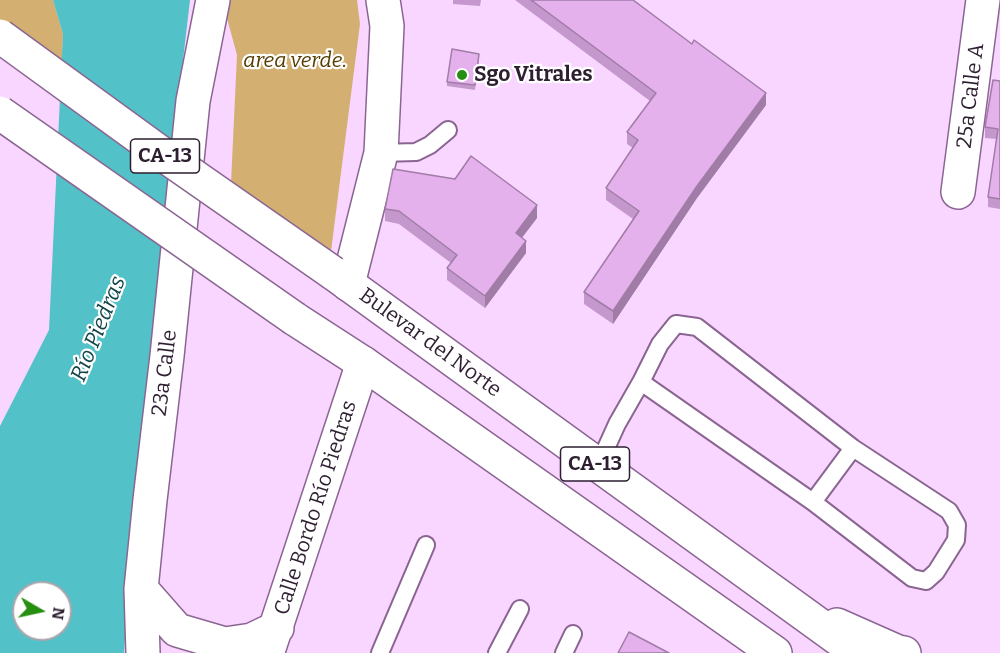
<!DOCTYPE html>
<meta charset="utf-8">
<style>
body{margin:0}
#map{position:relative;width:1000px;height:653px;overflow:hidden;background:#f9d6ff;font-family:Bitter,serif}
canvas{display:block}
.north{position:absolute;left:12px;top:581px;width:60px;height:60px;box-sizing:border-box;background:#fff;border:2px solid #aba5ac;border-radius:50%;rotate:99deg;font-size:16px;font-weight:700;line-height:24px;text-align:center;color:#2d1e30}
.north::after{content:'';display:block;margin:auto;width:21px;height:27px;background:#268f11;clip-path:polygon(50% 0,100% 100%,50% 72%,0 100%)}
</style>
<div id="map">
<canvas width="1000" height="653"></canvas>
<div class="north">N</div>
</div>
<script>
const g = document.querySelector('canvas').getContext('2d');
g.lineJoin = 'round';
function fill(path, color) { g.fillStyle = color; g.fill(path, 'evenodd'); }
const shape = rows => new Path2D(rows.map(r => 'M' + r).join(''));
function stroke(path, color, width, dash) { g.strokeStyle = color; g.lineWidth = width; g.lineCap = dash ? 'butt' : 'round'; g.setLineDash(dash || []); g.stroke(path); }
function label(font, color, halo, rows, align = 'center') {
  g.font = font + ' Bitter,serif'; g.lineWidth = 4.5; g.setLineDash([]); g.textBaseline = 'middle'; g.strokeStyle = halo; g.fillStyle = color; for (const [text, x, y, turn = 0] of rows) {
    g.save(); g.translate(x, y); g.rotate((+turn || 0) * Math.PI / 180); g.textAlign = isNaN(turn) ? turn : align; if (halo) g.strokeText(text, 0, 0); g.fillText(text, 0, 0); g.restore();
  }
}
fill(shape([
 [0,0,53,0,63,34,62,66,0,22],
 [222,0,357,0,360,24,330,259,231,183,237,55]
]), '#d3af71');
fill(shape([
 [53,0,190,0,178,103,126,622,124,653,0,653,0,426,49,330,63,34],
 [24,593,60,593,60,629,24,629]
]), '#53c1c8');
const service = shape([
 [381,153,416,152,430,145,448,130],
 [676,324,697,327,853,448,949,511,957,525,956,540,936,572,926,581,912,578,813,502,641,382,660,344,676,324],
 [598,466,617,424,641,382],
 [813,502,853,448],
 [380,653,426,545],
 [497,653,520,609],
 [564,653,573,634]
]);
const minor = shape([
 [213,0,193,101,167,356,150,500,141,589,177,630,225,644,252,640,277,628],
 [958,192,983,0],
 [348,284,381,153,387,26,383,0],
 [141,589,143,653],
 [269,648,363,363]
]);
const trunk = shape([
 [333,273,858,653],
 [295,319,363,363,775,653],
 [837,625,898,652,904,653]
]);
stroke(service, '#8b6592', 20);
stroke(minor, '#8b6592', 36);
stroke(trunk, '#8b6592', 36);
stroke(service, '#fff', 16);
stroke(minor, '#fff', 33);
stroke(trunk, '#fff', 33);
const trunkBridge = shape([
 [0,36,165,156,333,273],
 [0,113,295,319]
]);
stroke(trunkBridge, '#8b6592', 36, []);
stroke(trunkBridge, '#fff', 33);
fill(shape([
 [453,0,481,0,480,6,453,4],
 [515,0,633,0,766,105,697,198,613,324,584,304,584,292,633,219,606,200,606,188,633,148,627,144,627,132,650,101],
 [479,58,475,90,447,86,447,82],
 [1000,81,1000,209,988,207,988,197,997,139,985,138,985,127],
 [385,209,537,218,522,238,526,253,485,308,447,280,447,268,451,263,399,224,385,221]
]), '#c498cc');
fill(shape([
 [766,93,766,105,697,198,613,324,613,311,697,186],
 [537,205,537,218,516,245,516,233],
 [526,241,526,253,485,308,485,296]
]), '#a07ca6');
const building = shape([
 [531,0,633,0,692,44,694,40,766,93,697,186,613,311,584,292,639,211,606,188,638,140,627,132,656,93,531,0],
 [452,49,479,54,475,85,447,82,452,49],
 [993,80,1000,81,1000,199,988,197,998,129,985,127,993,80],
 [471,156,537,205,516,233,526,241,485,296,447,268,457,255,399,211,385,209,393,169,455,179,471,156],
 [629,632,669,653,618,653,629,632]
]);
fill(building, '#e4b1ed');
stroke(building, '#a07ca6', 1.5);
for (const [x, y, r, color] of [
 [462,75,6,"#268f11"]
]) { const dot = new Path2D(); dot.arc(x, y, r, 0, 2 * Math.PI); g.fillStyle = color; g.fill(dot); stroke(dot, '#fff', 2); }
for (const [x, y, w] of [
 [165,156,69],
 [595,464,69]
]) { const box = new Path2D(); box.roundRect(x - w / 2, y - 17, w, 34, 4.5); g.fillStyle = '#fff'; g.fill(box); stroke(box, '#2d1e30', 1.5); }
label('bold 20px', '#2d1e30', null, [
 ["CA-13",165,156],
 ["CA-13",595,464]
]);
label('italic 21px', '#573d01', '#fff', [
 ["area verde.",295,61]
]);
label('bold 21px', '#2d1e30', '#fff', [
 ["Sgo Vitrales",474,75]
], 'left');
label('21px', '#2d1e30', '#fff', [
 ["25a Calle A",971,96,-83],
 ["Bulevar del Norte",430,343,36],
 ["23a Calle",165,373,-83],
 ["Calle Bordo Río Piedras",316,508,-72]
]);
label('italic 22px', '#134548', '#fff', [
 ["Río Piedras",99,329,-68]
]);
</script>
